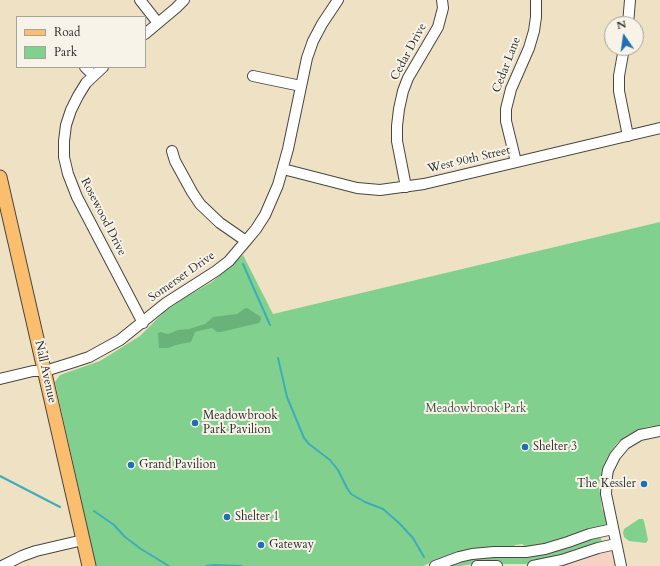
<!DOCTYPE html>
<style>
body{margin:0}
#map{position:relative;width:660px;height:566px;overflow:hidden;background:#efe1c4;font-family:Cardo,serif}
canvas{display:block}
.legend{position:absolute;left:16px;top:16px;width:130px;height:52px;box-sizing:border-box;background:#f7f3e8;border:1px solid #a5a39c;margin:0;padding:5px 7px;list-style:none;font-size:12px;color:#2b2b2b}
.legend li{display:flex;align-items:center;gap:8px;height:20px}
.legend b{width:20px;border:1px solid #a5a39c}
.north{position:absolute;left:604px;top:16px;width:40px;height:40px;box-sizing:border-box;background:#f7f3e8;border:1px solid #a5a39c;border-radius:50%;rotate:347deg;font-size:11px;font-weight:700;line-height:16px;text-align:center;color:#2b2b2b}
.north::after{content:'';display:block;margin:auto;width:14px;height:18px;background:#1f6fb2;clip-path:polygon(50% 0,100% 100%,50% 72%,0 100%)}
</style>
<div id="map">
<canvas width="660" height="566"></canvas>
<ul class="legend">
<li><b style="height:5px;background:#fabe6e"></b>Road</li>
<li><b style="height:11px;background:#82d08e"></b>Park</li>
</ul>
<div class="north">N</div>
</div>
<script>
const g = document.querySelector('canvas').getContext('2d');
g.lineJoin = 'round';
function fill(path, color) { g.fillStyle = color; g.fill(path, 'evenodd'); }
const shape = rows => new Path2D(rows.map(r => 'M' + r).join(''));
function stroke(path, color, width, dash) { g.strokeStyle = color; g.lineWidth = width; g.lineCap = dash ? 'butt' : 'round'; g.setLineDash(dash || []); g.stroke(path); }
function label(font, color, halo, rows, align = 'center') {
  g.font = font + ' Cardo,serif'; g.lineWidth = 4; g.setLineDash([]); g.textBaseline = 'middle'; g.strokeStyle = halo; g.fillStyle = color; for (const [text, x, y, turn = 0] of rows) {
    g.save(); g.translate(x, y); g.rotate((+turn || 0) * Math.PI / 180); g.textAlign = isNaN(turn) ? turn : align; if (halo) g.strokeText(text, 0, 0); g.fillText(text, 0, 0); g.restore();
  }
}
fill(shape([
 [609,549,613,552,617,566,555,566]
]), '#f6d2c3');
fill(shape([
 [660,222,660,425,646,427,628,435,618,442,608,456,602,469,599,485,602,509,605,512,607,521,605,526,546,544,526,547,522,544,515,545,512,548,484,548,463,551,440,558,423,566,96,566,55,382,60,375,100,361,140,336,164,312,186,297,212,282,243,255,273,314],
 [639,519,643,519,644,521,648,540,646,543,629,541,624,537,623,533,624,529],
 [600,537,602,541,601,545,529,564,474,564,460,566,441,566,457,560,577,542]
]), '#82d08e');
fill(shape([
 [247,308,261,317,261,320,259,323,221,332,217,332,212,328,198,331,195,332,191,342,176,345,168,348,159,348,158,334,160,332,168,334,178,330,189,329,205,324,213,317,237,314,244,309]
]), '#69b279');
stroke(shape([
 [243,264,270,325],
 [278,358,287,397,304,438,309,444,330,460,338,470,347,488,351,494,365,502,383,509,399,523,413,538,424,557],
 [0,476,60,507],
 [94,511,114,525,125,537,141,549,169,566],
 [206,566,215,565,242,566]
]), '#3eadba', 2);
const minor = shape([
 [140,0,158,23],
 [628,24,630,0],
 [145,34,176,8,184,0],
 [624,48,619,76,619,91,628,136],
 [85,67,93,75],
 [103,67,86,83,78,96,71,110,66,125,64,141,64,157,68,174,77,197,143,323],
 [253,76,301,86],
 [172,151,175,161,192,192,200,204,220,223,246,241],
 [516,162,506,121,506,109,511,89,529,48,534,31,536,17,536,0],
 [283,169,357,188,380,190,424,184,660,128],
 [406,187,397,141,397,126,399,109,403,91,408,78,438,27,443,8,442,0],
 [0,379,33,371,45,371,74,362,89,357,120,340,166,303,216,271,229,261,246,241,256,229,265,215,278,185,288,149,307,58,313,41,322,24,338,0],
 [2,566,22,556,36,551,83,540],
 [435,566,459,557,472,554,494,552,526,552,545,549,568,542,590,534,613,529],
 [477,566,497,566],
 [533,566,562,560,598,548,616,544],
 [621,566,606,494,607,476,608,470,615,456,625,444,640,435,660,431]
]);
const major = shape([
 [0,177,89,566]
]);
stroke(minor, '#484642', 12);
stroke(major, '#484642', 15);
stroke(minor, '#fff', 10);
stroke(major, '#fabe6e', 13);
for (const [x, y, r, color] of [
 [195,423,4,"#1f6fb2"],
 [525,447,4,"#1f6fb2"],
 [131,465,4,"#1f6fb2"],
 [644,484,4,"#1f6fb2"],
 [227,517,4,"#1f6fb2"],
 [261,545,4,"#1f6fb2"]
]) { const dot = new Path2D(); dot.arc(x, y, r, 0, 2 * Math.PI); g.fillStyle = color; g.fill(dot); stroke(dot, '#f7f3e8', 1.5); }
label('12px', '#2b2b2b', '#f7f3e8', [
 ["Cedar Drive",409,52,-62],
 ["Cedar Lane",507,65,-69],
 ["West 90th Street",469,160,-13],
 ["Rosewood Drive",103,217,63],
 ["Somerset Drive",182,277,-35],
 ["Nall Avenue",45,372,77]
]);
label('12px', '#415444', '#f7f3e8', [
 ["Meadowbrook Park",476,409]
]);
label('12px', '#2b2b2b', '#f7f3e8', [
 ["Meadowbrook",203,416],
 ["Park Pavilion",203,430],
 ["Shelter 3",533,447],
 ["Grand Pavilion",139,465],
 ["The Kessler",636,484,"right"],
 ["Shelter 1",235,517],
 ["Gateway",269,545]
], 'left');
</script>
